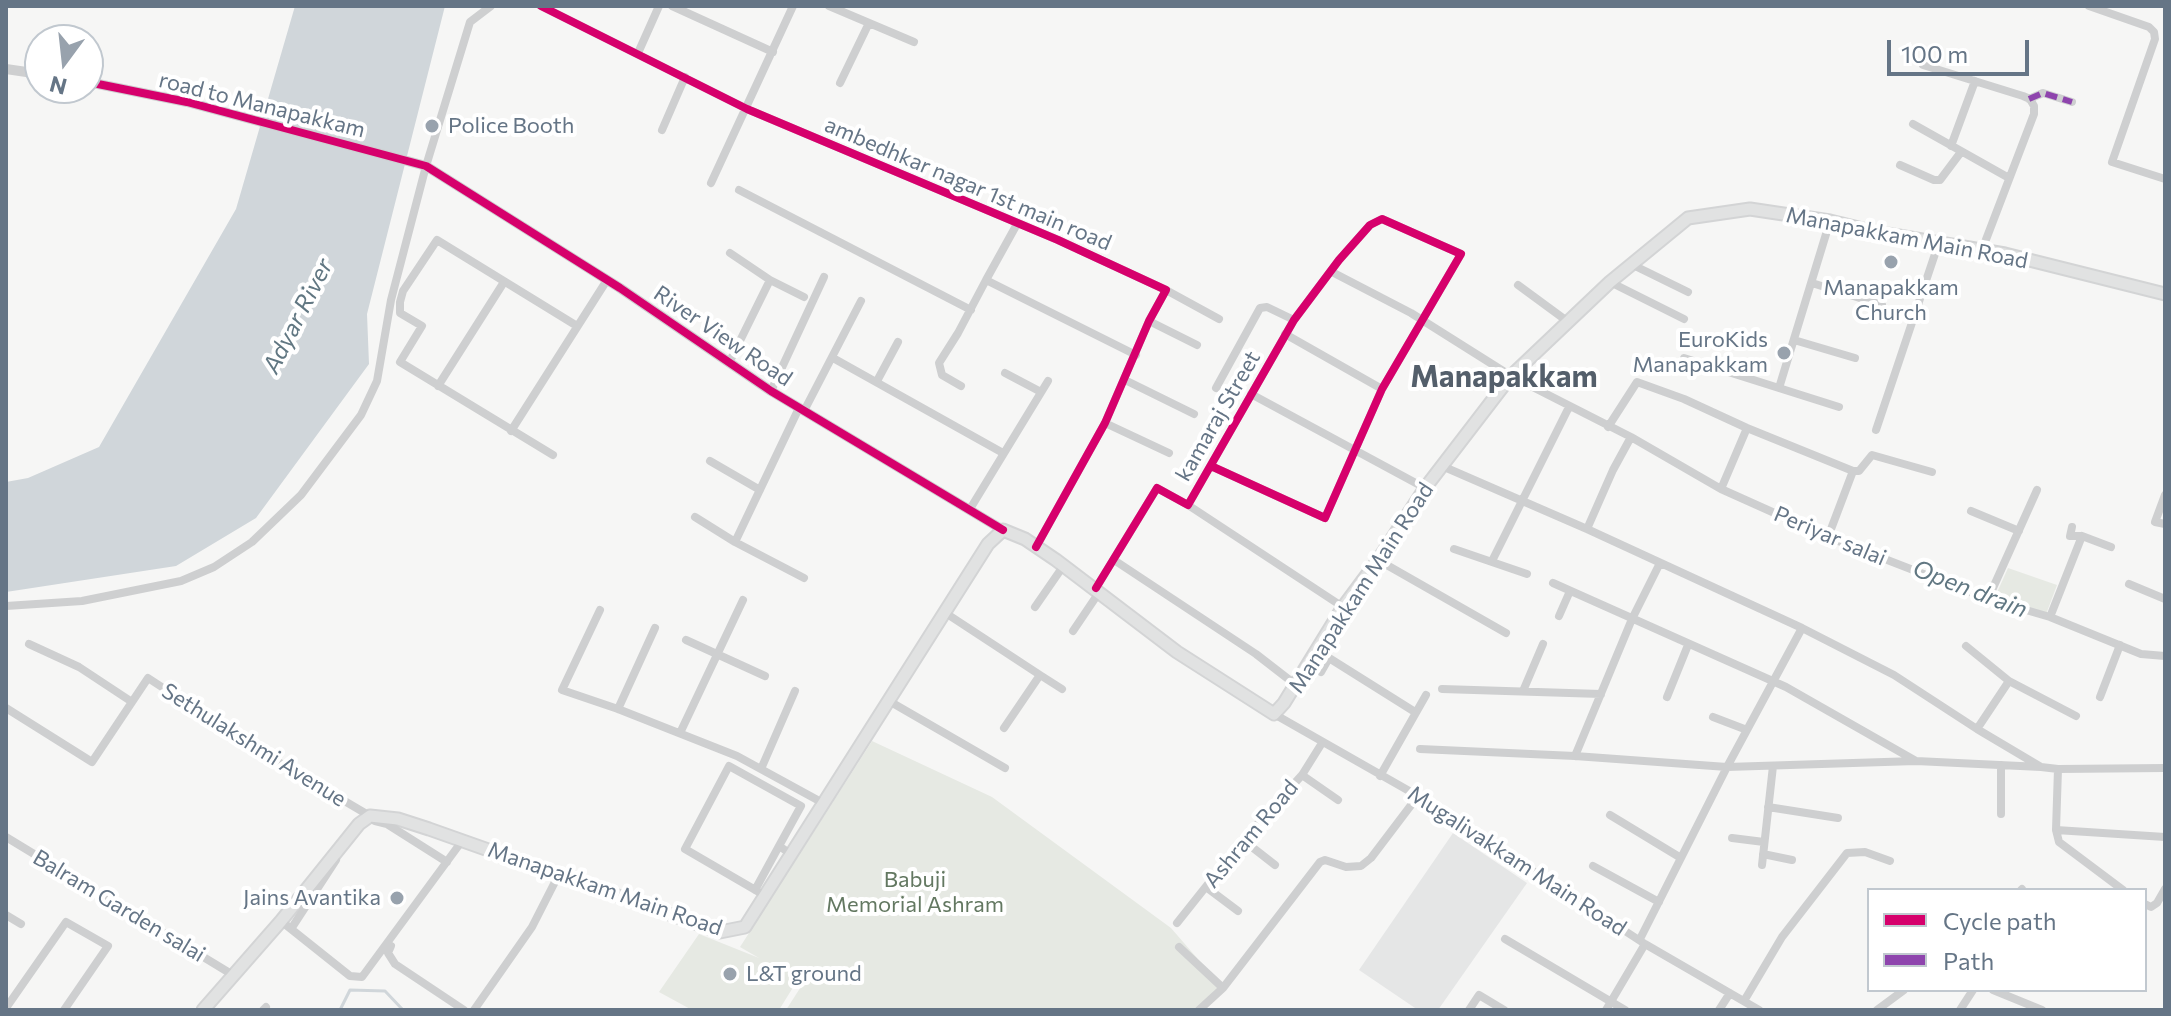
<!DOCTYPE html>
<style>
body{margin:0}
#map{position:relative;width:2171px;height:1016px;overflow:hidden;background:#f6f6f5;font-family:Commissioner,sans-serif}
canvas{display:block}
.frame{position:absolute;inset:0;border:8px solid #657586;pointer-events:none}
.legend{position:absolute;left:1867px;top:888px;width:280px;height:104px;box-sizing:border-box;background:#fff;border:2px solid #c1c8cf;margin:0;padding:10px 14px;list-style:none;font-size:24px;color:#657586}
.legend li{display:flex;align-items:center;gap:16px;height:40px}
.legend b{width:40px;border:2px solid #c1c8cf}
.north{position:absolute;left:24px;top:24px;width:80px;height:80px;box-sizing:border-box;background:#fff;border:2px solid #c1c8cf;border-radius:50%;rotate:195deg;font-size:22px;font-weight:700;line-height:32px;text-align:center;color:#657586}
.north::after{content:'';display:block;margin:auto;width:28px;height:36px;background:#98a2ad;clip-path:polygon(50% 0,100% 100%,50% 72%,0 100%)}
.scale{position:absolute;left:1887px;top:40px;width:142px;height:36px;box-sizing:border-box;border:4px solid #657586;border-top:0;padding-left:10px;font-size:24px;line-height:28px;white-space:nowrap;color:#657586;-webkit-text-stroke:6px #fff;paint-order:stroke}
</style>
<div id="map">
<canvas width="2171" height="1016"></canvas>
<div class="frame"></div>
<ul class="legend">
<li><b style="height:10px;background:#d6006c"></b>Cycle path</li>
<li><b style="height:10px;background:#8e44ad"></b>Path</li>
</ul>
<div class="north">N</div>
<div class="scale">100 m</div>
</div>
<script>
const g = document.querySelector('canvas').getContext('2d');
g.lineJoin = 'round';
function fill(path, color) { g.fillStyle = color; g.fill(path, 'evenodd'); }
const shape = rows => new Path2D(rows.map(r => 'M' + r).join(''));
function stroke(path, color, width, dash) { g.strokeStyle = color; g.lineWidth = width; g.lineCap = dash ? 'butt' : 'round'; g.setLineDash(dash || []); g.stroke(path); }
function label(font, color, halo, rows, align = 'center') {
  g.font = font + ' Commissioner,sans-serif'; g.lineWidth = 8; g.setLineDash([]); g.textBaseline = 'middle'; g.strokeStyle = halo; g.fillStyle = color; for (const [text, x, y, turn = 0] of rows) {
    g.save(); g.translate(x, y); g.rotate((+turn || 0) * Math.PI / 180); g.textAlign = isNaN(turn) ? turn : align; if (halo) g.strokeText(text, 0, 0); g.fillText(text, 0, 0); g.restore();
  }
}
fill(shape([
 [1453,833,1527,883,1438,1010,1418,1010,1359,970]
]), '#e5e6e6');
fill(shape([
 [2008,568,2057,585,2045,617,1995,597],
 [872,741,992,797,1171,928,1223,988,1200,1010,786,1010,804,982,789,973,797,981,779,1010,692,1010,659,992,699,934,759,958,740,947]
]), '#e6e9e3');
fill(shape([
 [295,6,445,6,367,314,369,364,256,518,176,566,6,592,6,482,28,478,99,447,236,209]
]), '#d0d6da');
stroke(shape([
 [340,1010,350,990,385,991,403,1010]
]), '#d0d6da', 3);
const secondary = shape([
 [203,1010,281,921,359,824,370,816,398,819,429,829,720,932,745,927,988,544,1003,530,1025,539,1056,560,1177,652,1274,714,1284,703,1343,607,1378,560,1425,488,1511,376,1610,282,1688,218,1750,209,1830,221,1875,232,2005,254,2165,294]
]);
stroke(secondary, '#d3d4d5', 15);
stroke(shape([
 [541,6,747,109,1058,240,1166,290,1149,321,1105,423,1036,547],
 [672,6,773,52],
 [829,6,914,42],
 [2089,6,2149,27,2154,32,2155,39,2112,162,2165,179],
 [638,53,659,6],
 [1923,65,2023,96,2030,99,2034,106,2034,114,1982,250],
 [840,83,869,23],
 [2029,99,2043,93,2072,102],
 [1913,124,2009,178],
 [662,130,685,77],
 [1951,146,1975,81],
 [1900,165,1934,180,1940,180,1961,152],
 [711,183,793,6],
 [739,190,971,310],
 [730,253,770,280,804,297],
 [1633,265,1688,292],
 [1332,272,1411,313,1511,376,1631,437,1721,489,1828,537,1988,599,2050,617,2141,654,2165,656],
 [986,280,1017,224],
 [1610,282,1684,319],
 [1812,283,1882,305],
 [1518,285,1567,321],
 [1166,290,1219,319],
 [1149,321,1197,345],
 [1285,334,1382,389],
 [1794,340,1855,358],
 [833,358,1003,453],
 [1684,358,1839,407],
 [729,363,770,280],
 [1005,373,1041,392],
 [1125,380,1194,414],
 [877,381,898,342],
 [438,386,504,282],
 [961,386,942,375,939,363,958,333,986,280,1136,355],
 [1216,388,1260,308,1267,307,1294,320],
 [1779,388,1830,221],
 [771,391,824,277],
 [1251,394,1425,488],
 [799,408,735,542,804,578],
 [804,411,861,301],
 [1105,423,1169,453],
 [1608,427,1637,382,1684,399,1747,428,1853,471,1859,471,1872,455,1932,472],
 [1876,430,1939,242],
 [511,431,607,280],
 [553,455,400,362,422,326,400,313,400,302,403,291,437,240,577,326],
 [710,461,760,490],
 [1442,466,1587,529,1802,628,1894,675,1977,729,2041,767,2058,769,2056,830,2059,842,2123,890],
 [1721,489,1747,428],
 [2165,495,2155,522,2165,524],
 [1188,505,1343,607],
 [970,509,1048,381],
 [1971,511,2019,531],
 [695,517,735,542],
 [2072,527,2070,536,2082,536,2111,547],
 [1587,529,1613,470,1631,437],
 [1828,537,1853,471],
 [1454,549,1527,574],
 [1114,560,1256,654,1296,685],
 [1378,560,1506,633],
 [1492,561,1569,407],
 [1553,583,1786,687,1916,761,2041,767],
 [2129,584,2165,599],
 [1096,588,1157,488,1188,505,1294,320,1339,260,1370,225,1382,219,1461,254,1382,389,1325,518,1211,466],
 [1988,599,2037,490],
 [6,606,82,601,181,581,214,567,252,542,301,495,361,415,377,381,391,300,426,166,470,22,491,6],
 [1035,607,1064,565],
 [600,610,562,690,618,709,737,756,823,803],
 [944,612,1040,675,1004,728],
 [1559,616,1570,591],
 [2050,617,2082,536],
 [1802,628,1727,767,1916,761],
 [1073,631,1100,591],
 [686,640,765,676],
 [29,644,79,667,132,702],
 [1966,646,2009,681,1977,729],
 [1309,663,1321,672,1329,658,1415,712],
 [1040,675,1062,689],
 [2009,681,2076,716],
 [1442,689,1601,694],
 [1523,691,1543,644],
 [1667,697,1688,645],
 [2100,697,2120,645],
 [889,701,1005,768],
 [6,708,92,762,148,678,258,750,370,816],
 [618,709,655,628],
 [1274,714,1418,796,1645,944,1759,1010],
 [1713,717,1747,730],
 [680,733,743,600],
 [1420,749,1575,756,1727,767,1640,939],
 [1575,756,1632,619,1660,563],
 [761,769,795,691],
 [2058,769,2165,768],
 [1302,775,1338,800],
 [1380,776,1426,695],
 [1768,807,1838,818],
 [2001,814,2001,765],
 [1610,815,1681,858],
 [375,821,387,824,447,862],
 [2056,830,2165,837],
 [6,837,233,975],
 [1732,838,1764,842],
 [1243,840,1275,865],
 [1763,854,1792,860],
 [1762,865,1773,766],
 [1593,866,1659,902],
 [1206,887,1238,911],
 [755,890,779,846],
 [2021,890,2022,889],
 [764,895,685,849,729,766,801,806,779,846,791,854],
 [2145,904,2151,907,2157,903,2165,889],
 [6,915,21,924],
 [281,921,350,976,362,977,462,841],
 [1177,923,1243,840,1302,775,1322,743],
 [291,929,336,860],
 [1505,939,1625,1010],
 [391,946,388,953,395,964,464,1010],
 [1179,947,1223,988],
 [1993,990,2042,1010],
 [1744,1001,1782,937,1847,853,1865,852,1890,861],
 [6,1008,66,922,108,946,64,1010],
 [263,1010,266,1007],
 [474,1010,532,927,559,874],
 [1199,1010,1223,988,1320,862,1325,860,1346,867,1361,866,1371,858,1418,796],
 [1469,1010,1479,995,1504,1010],
 [1606,1010,1645,944],
 [1719,1010,1730,993],
 [1877,1010,1904,990],
 [1960,1010,1973,990]
]), '#cecfd0', 8);
stroke(shape([
 [6,69,40,74],
 [88,82,187,102,426,166,620,288,771,391,1003,530]
]), '#cecfd0', 10);
stroke(secondary, '#e1e2e2', 11);
stroke(shape([
 [2029,99,2043,93,2072,102]
]), '#8e44ad', 6, [12, 6]);
stroke(shape([
 [541,6,747,109,1058,240,1166,290,1149,321,1105,423,1036,547],
 [88,82,187,102,426,166,620,288,771,391,1003,530],
 [1096,588,1157,488,1188,505,1294,320,1339,260,1370,225,1382,219,1461,254,1382,389,1325,518,1211,466]
]), '#d6006c', 8);
for (const [x, y, r, color] of [
 [432,126,8,"#98a2ad"],
 [1891,262,8,"#98a2ad"],
 [1784,353,8,"#98a2ad"],
 [397,898,8,"#98a2ad"],
 [730,974,8,"#98a2ad"]
]) { const dot = new Path2D(); dot.arc(x, y, r, 0, 2 * Math.PI); g.fillStyle = color; g.fill(dot); stroke(dot, '#fff', 3); }
label('22px', '#657586', '#fff', [
 ["road to Manapakkam",262,105,14],
 ["ambedhkar nagar 1st main road",968,184,23],
 ["Manapakkam Main Road",1907,238,11],
 ["River View Road",723,336,34],
 ["kamaraj Street",1218,416,-60],
 ["Periyar salai",1830,536,23],
 ["Manapakkam Main Road",1361,588,-57],
 ["Sethulakshmi Avenue",254,745,32],
 ["Ashram Road",1251,834,-50],
 ["Mugalivakkam Main Road",1517,861,33],
 ["Manapakkam Main Road",605,889,19],
 ["Balram Garden salai",119,906,31]
]);
label('22px', '#657586', '#fff', [
 ["Police Booth",448,126],
 ["Manapakkam",1891,288,"center"],
 ["Church",1891,313,"center"],
 ["EuroKids",1768,340,"right"],
 ["Manapakkam",1768,365,"right"],
 ["Jains Avantika",381,898,"right"],
 ["L&T ground",746,974]
], 'left');
label('22px', '#637861', '#fff', [
 ["Babuji",915,880],
 ["Memorial Ashram",915,905]
]);
label('italic 24px', '#617782', '#fff', [
 ["Adyar River",298,316,-63],
 ["Open drain",1970,589,21]
]);
label('bold 30px', '#545f6b', '#fff', [
 ["Manapakkam",1504,377]
]);
</script>
